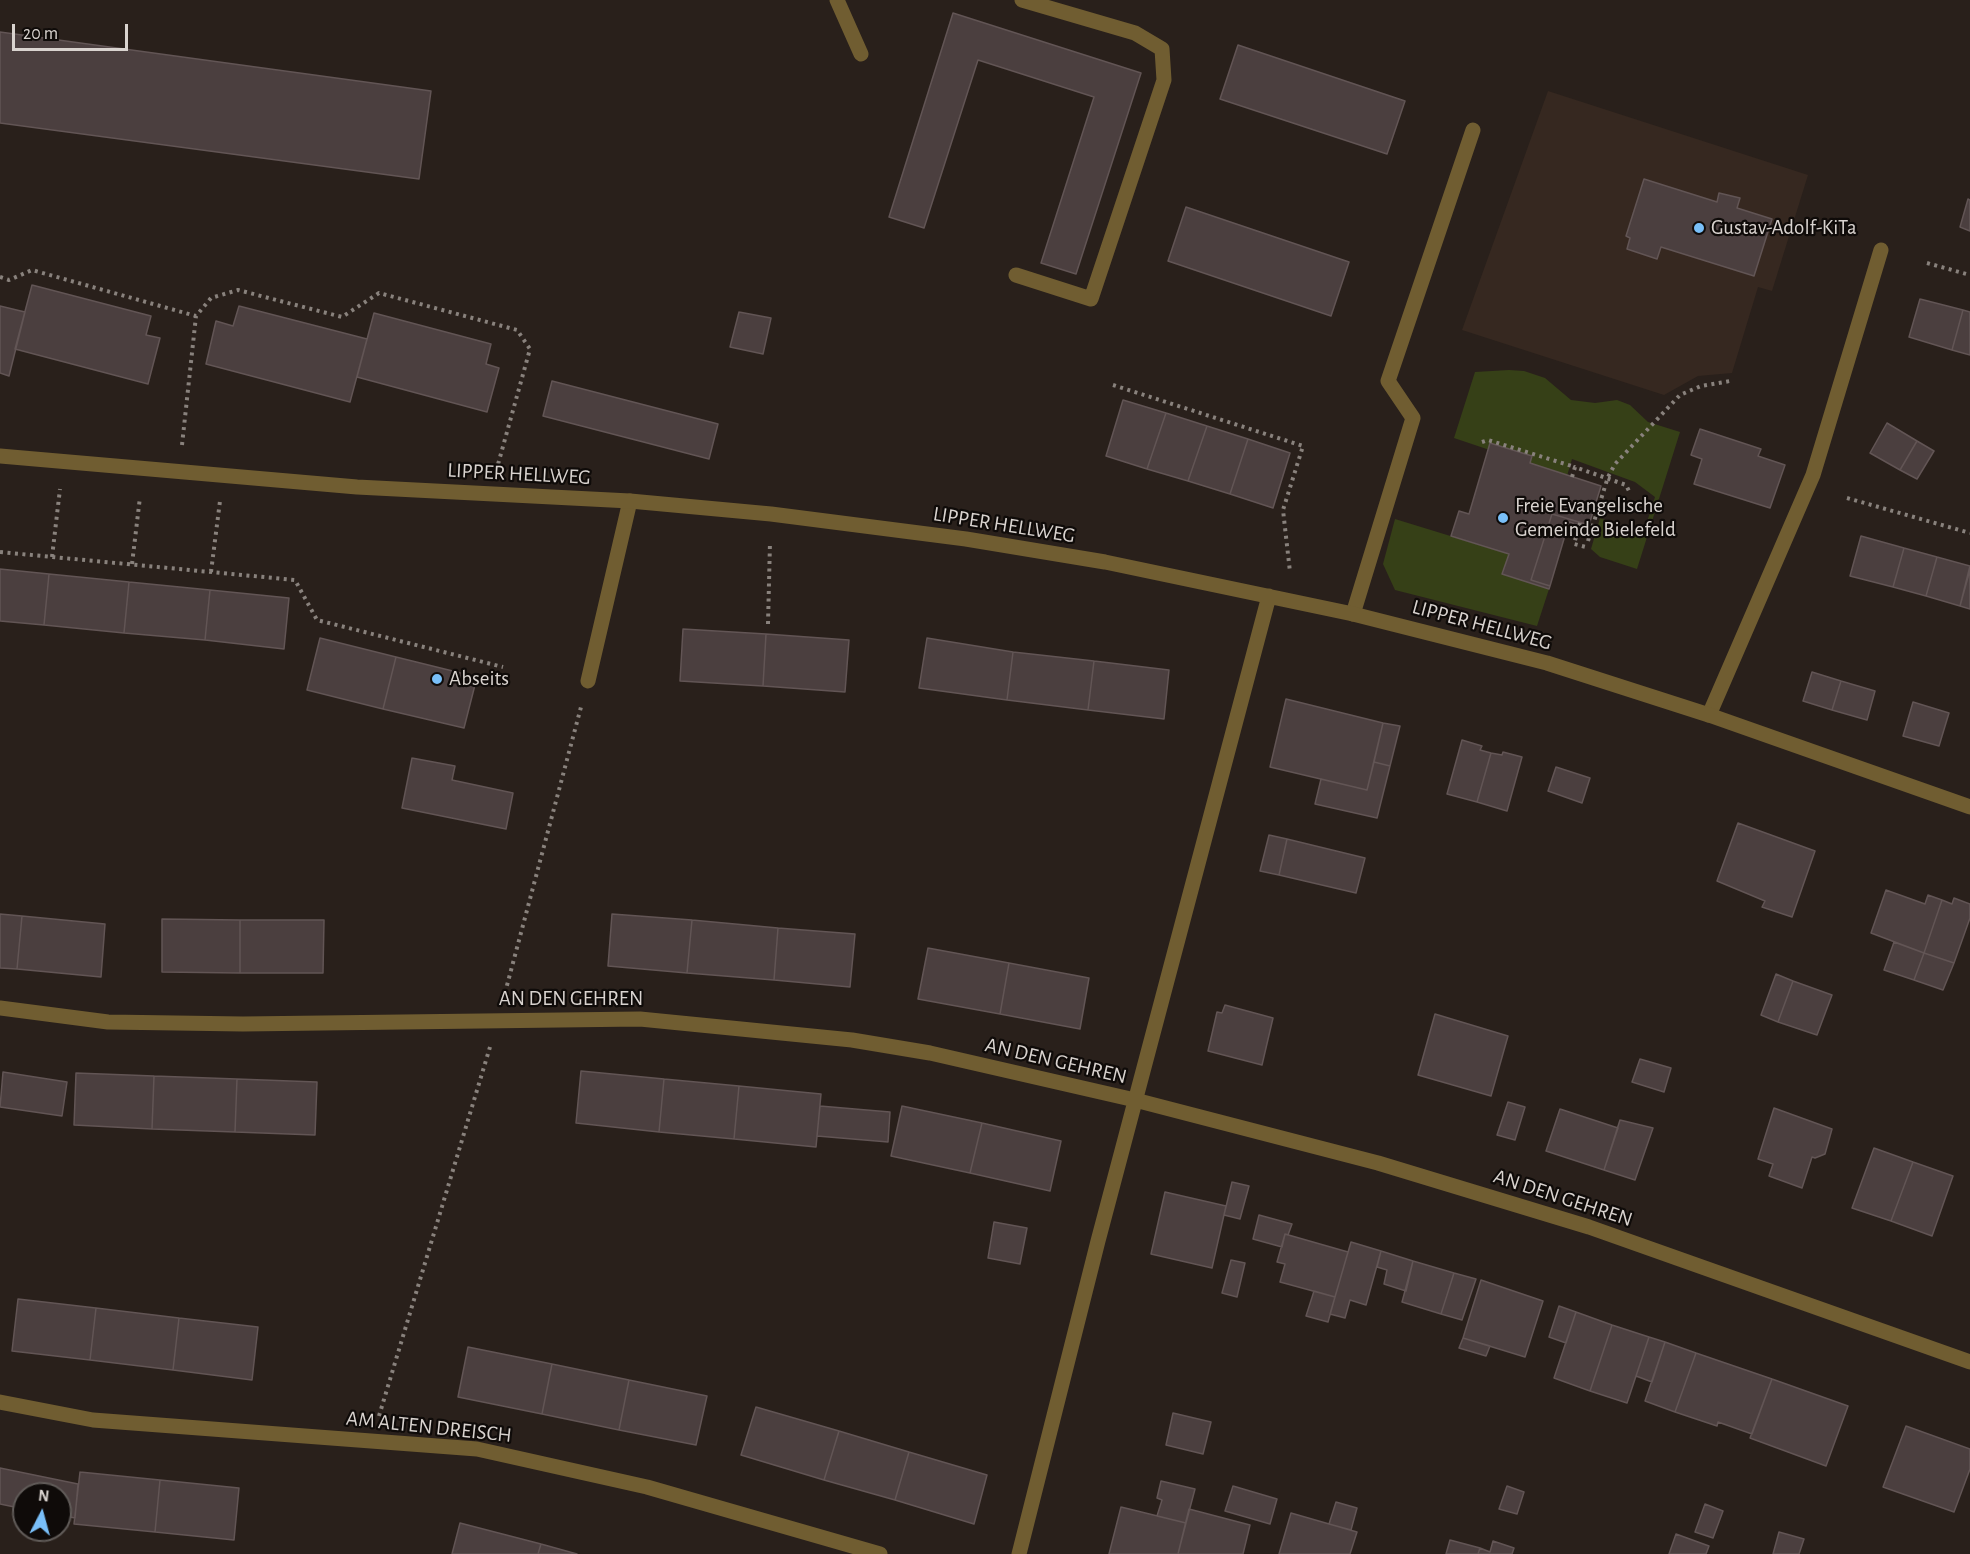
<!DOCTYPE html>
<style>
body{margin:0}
#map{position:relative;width:1970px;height:1554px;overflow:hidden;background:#29201b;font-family:"Alegreya Sans",sans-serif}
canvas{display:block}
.north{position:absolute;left:12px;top:1482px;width:60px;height:60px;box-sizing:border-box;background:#0f0b09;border:2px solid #605b58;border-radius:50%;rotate:6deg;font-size:16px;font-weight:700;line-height:24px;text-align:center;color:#d9d3cf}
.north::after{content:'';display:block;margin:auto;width:21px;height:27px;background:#79bff8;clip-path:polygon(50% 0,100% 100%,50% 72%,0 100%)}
.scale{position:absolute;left:12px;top:24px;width:116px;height:27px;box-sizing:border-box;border:3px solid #d9d3cf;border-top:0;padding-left:8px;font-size:18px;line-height:21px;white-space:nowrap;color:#d9d3cf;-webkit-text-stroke:4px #0f0b09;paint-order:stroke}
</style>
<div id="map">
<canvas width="1970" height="1554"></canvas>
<div class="north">N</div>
<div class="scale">20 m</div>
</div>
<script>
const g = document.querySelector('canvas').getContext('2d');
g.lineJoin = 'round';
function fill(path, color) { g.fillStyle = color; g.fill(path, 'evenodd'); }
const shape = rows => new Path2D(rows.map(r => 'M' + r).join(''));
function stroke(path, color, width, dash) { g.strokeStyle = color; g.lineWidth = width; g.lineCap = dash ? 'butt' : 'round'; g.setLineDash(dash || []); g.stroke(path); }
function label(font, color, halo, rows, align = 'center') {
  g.font = font + ' "Alegreya Sans",sans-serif'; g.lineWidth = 4.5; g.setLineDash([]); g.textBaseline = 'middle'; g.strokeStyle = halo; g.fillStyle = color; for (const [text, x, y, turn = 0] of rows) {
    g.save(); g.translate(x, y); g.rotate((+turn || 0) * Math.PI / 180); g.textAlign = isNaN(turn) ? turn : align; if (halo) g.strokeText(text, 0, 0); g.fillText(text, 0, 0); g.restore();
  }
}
fill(shape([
 [1548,91,1808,175,1772,291,1758,287,1732,373,1698,376,1664,395,1462,330]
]), '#362820');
fill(shape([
 [1509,370,1524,371,1545,378,1571,400,1595,403,1617,400,1630,405,1648,422,1680,432,1637,569,1600,557,1591,549,1600,518,1625,528,1643,527,1647,522,1655,497,1635,482,1572,459,1567,476,1454,438,1475,372],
 [1395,519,1509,554,1503,574,1549,589,1537,626,1395,590,1383,564]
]), '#364017');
const building = shape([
 [953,13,1141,73,1076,274,1041,263,1094,97,978,60,924,228,889,217,953,13],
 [0,32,431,91,419,179,0,123,0,32],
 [1238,45,1405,101,1387,154,1220,99,1238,45],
 [1644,179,1717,202,1719,193,1740,198,1737,208,1772,219,1754,276,1661,247,1657,259,1627,249,1630,238,1626,236,1644,179],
 [1968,199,1970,200,1970,231,1960,227,1968,199],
 [1186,207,1349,262,1331,316,1168,261,1186,207],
 [32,285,151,316,146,335,160,338,148,384,15,349,32,285],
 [1920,299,1963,310,1952,350,1909,337,1920,299],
 [0,306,25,312,9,376,0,373,0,306],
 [239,306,367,339,350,402,206,364,216,321,233,326,239,306],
 [1963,310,1970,312,1970,355,1952,350,1963,310],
 [739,312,771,318,763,354,730,347,739,312],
 [374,313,491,344,486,364,499,368,487,412,357,377,374,313],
 [552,381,718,424,709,459,543,416,552,381],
 [1123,400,1166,413,1147,469,1106,456,1123,400],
 [1166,413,1207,426,1188,481,1147,469,1166,413],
 [1887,423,1917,441,1900,470,1870,453,1887,423],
 [1207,426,1248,439,1230,494,1188,481,1207,426],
 [1700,429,1761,449,1758,456,1785,465,1770,508,1694,484,1702,459,1691,455,1700,429],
 [1248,439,1290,453,1273,508,1230,494,1248,439],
 [1917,441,1934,451,1917,479,1900,470,1917,441],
 [1490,443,1532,456,1530,463,1601,486,1589,525,1552,514,1531,580,1550,586,1549,589,1502,574,1509,554,1451,536,1459,511,1469,514,1490,443],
 [1552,514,1589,525,1588,528,1569,522,1550,586,1531,580,1552,514],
 [1861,536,1904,548,1893,587,1850,576,1861,536],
 [1904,548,1937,557,1926,596,1893,587,1904,548],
 [1937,557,1970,566,1960,606,1926,596,1937,557],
 [0,569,49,574,44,625,0,621,0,569],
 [1970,570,1970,609,1960,606,1970,570],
 [49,574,129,582,124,633,44,625,49,574],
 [129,582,210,590,205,640,124,633,129,582],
 [210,590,289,598,284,649,205,640,210,590],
 [683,629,766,634,763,686,680,681,683,629],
 [766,634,849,640,845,692,763,686,766,634],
 [320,638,396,657,383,709,307,690,320,638],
 [927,638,1013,652,1007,700,919,688,927,638],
 [1013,652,1094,661,1088,710,1007,700,1013,652],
 [396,657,477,677,464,728,383,709,396,657],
 [1094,661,1169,670,1164,719,1088,710,1094,661],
 [1812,672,1841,681,1832,710,1803,701,1812,672],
 [1841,681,1875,691,1867,720,1832,710,1841,681],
 [1286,699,1383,723,1367,790,1270,767,1286,699],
 [1913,702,1949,713,1939,746,1903,736,1913,702],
 [1383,723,1400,726,1390,766,1374,762,1383,723],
 [1462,740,1482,746,1480,750,1491,753,1477,802,1447,794,1462,740],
 [1503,752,1522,757,1507,811,1477,802,1491,753,1502,755,1503,752],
 [412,758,455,766,452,780,513,793,506,829,402,808,412,758],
 [1374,762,1390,766,1377,818,1315,804,1321,779,1367,790,1374,762],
 [1556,767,1590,778,1582,803,1548,791,1556,767],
 [1738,823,1815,851,1792,917,1762,907,1765,901,1717,881,1738,823],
 [1269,835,1287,839,1279,875,1260,871,1269,835],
 [1287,839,1365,858,1356,893,1279,875,1287,839],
 [1886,890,1925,904,1928,895,1942,900,1924,953,1871,933,1886,890],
 [1954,898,1970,904,1970,918,1954,963,1924,953,1942,900,1952,904,1954,898],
 [0,914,22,916,17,969,0,968,0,914],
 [612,914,692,920,687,973,608,966,612,914],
 [22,916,105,924,101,977,17,969,22,916],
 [162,919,240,920,240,973,162,972,162,919],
 [240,920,324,920,323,973,240,973,240,920],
 [692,920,778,928,774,980,687,973,692,920],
 [778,928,855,934,850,987,774,980,778,928],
 [1894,942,1924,953,1914,980,1884,970,1894,942],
 [928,948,1009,963,1000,1014,918,999,928,948],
 [1924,953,1954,963,1943,990,1914,980,1924,953],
 [1009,963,1089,978,1080,1029,1000,1014,1009,963],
 [1776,974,1793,981,1778,1022,1761,1015,1776,974],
 [1793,981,1832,995,1817,1035,1778,1022,1793,981],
 [1225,1005,1273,1018,1262,1065,1208,1051,1217,1012,1222,1013,1225,1005],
 [1435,1014,1508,1036,1491,1096,1418,1075,1435,1014],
 [1640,1059,1671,1068,1664,1092,1632,1082,1640,1059],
 [581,1071,664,1079,659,1132,576,1123,581,1071],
 [3,1072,67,1082,62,1116,0,1107,3,1072],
 [76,1073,154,1076,152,1129,74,1125,76,1073],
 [154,1076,237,1079,235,1132,152,1129,154,1076],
 [237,1079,317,1082,315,1135,235,1132,237,1079],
 [664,1079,739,1086,734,1139,659,1132,664,1079],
 [739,1086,821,1094,816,1147,734,1139,739,1086],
 [1508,1102,1525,1107,1515,1140,1497,1135,1508,1102],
 [820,1106,890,1112,888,1142,817,1136,820,1106],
 [902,1106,982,1123,970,1173,891,1156,902,1106],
 [1774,1108,1832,1129,1825,1154,1815,1158,1812,1157,1802,1188,1769,1176,1773,1164,1758,1159,1774,1108],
 [1560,1109,1618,1128,1604,1170,1546,1151,1560,1109],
 [1620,1120,1653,1128,1635,1180,1604,1170,1620,1120],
 [982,1123,1061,1141,1050,1191,970,1173,982,1123],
 [1874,1148,1913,1162,1891,1221,1852,1208,1874,1148],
 [1913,1162,1953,1176,1932,1236,1891,1221,1913,1162],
 [1232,1182,1249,1186,1240,1219,1224,1215,1232,1182],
 [1165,1192,1226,1206,1212,1268,1151,1254,1165,1192],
 [1259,1215,1292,1224,1288,1235,1285,1234,1282,1247,1253,1239,1259,1215],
 [994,1222,1027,1228,1020,1264,988,1258,994,1222],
 [1285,1234,1348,1252,1335,1297,1280,1282,1285,1264,1277,1262,1285,1234],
 [1351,1242,1381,1251,1366,1305,1350,1300,1345,1318,1330,1314,1351,1242],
 [1381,1251,1413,1261,1406,1291,1384,1284,1387,1270,1377,1267,1381,1251],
 [1231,1260,1245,1263,1237,1297,1222,1293,1231,1260],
 [1413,1261,1454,1273,1441,1314,1402,1302,1413,1261],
 [1454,1273,1476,1279,1462,1320,1441,1314,1454,1273],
 [1481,1280,1543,1301,1525,1357,1463,1338,1481,1280],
 [1314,1291,1335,1297,1328,1322,1306,1316,1314,1291],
 [18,1299,96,1308,90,1360,12,1351,18,1299],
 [1559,1306,1576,1312,1566,1343,1549,1337,1559,1306],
 [96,1308,179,1318,173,1370,90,1360,96,1308],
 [1576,1312,1612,1325,1590,1391,1554,1378,1576,1312],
 [179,1318,258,1327,252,1380,173,1370,179,1318],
 [1612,1325,1649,1337,1627,1403,1590,1391,1612,1325],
 [1649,1337,1665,1342,1652,1382,1636,1376,1649,1337],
 [1463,1338,1490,1346,1486,1356,1459,1348,1463,1338],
 [1665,1342,1696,1353,1675,1412,1645,1401,1665,1342],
 [468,1347,552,1364,542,1414,458,1397,468,1347],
 [1696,1353,1772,1379,1752,1434,1718,1422,1717,1426,1675,1412,1696,1353],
 [552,1364,629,1380,619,1430,542,1414,552,1364],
 [1772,1379,1848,1406,1826,1466,1750,1438,1772,1379],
 [629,1380,707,1396,696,1445,619,1430,629,1380],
 [756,1407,839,1431,824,1480,741,1455,756,1407],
 [1173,1413,1211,1422,1203,1454,1166,1445,1173,1413],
 [1906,1426,1970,1449,1970,1469,1954,1512,1883,1487,1906,1426],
 [839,1431,909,1452,895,1500,824,1480,839,1431],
 [909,1452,987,1475,974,1524,895,1500,909,1452],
 [0,1468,78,1484,75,1518,60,1515,60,1494,24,1494,24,1509,0,1504,0,1468],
 [80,1472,160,1480,155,1532,74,1524,80,1472],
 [160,1480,239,1488,234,1540,155,1532,160,1480],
 [1161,1481,1195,1489,1186,1523,1157,1516,1162,1500,1157,1498,1161,1481],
 [1233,1486,1277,1499,1270,1524,1225,1511,1233,1486],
 [1507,1486,1524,1492,1517,1514,1499,1509,1507,1486],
 [1336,1502,1357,1508,1351,1530,1329,1524,1336,1502],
 [1705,1504,1723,1511,1713,1538,1695,1532,1705,1504],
 [1121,1507,1186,1523,1178,1554,1109,1554,1121,1507],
 [1189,1509,1250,1525,1243,1554,1178,1554,1189,1509],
 [1291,1513,1357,1532,1350,1554,1279,1554,1291,1513],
 [460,1523,541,1544,538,1554,452,1554,460,1523],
 [1779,1532,1804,1539,1799,1554,1773,1554,1779,1532],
 [1676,1534,1709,1546,1706,1554,1669,1554,1676,1534],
 [1450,1540,1480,1548,1478,1554,1446,1554,1450,1540],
 [1493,1541,1514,1548,1512,1554,1478,1554,1480,1548,1490,1552,1493,1541],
 [541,1544,577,1554,538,1554,541,1544]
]);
fill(building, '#4b3f3f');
stroke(building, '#625555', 1.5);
stroke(shape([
 [1927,263,1970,275],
 [0,277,9,280,32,270,196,316],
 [1113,385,1303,446,1283,510,1290,572],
 [1482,442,1488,440,1575,467],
 [182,445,196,316,211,298,238,290,342,317,379,293,517,330,530,349,497,468],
 [1572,477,1575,467,1626,485,1630,493],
 [1847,498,1970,533],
 [1580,523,1574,544,1586,547],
 [1588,541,1608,477,1615,464,1680,395,1701,386,1730,381],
 [0,552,295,580,317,620,503,667],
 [52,557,60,489],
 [132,564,140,497],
 [211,572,220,501],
 [768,624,770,542],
 [505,993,581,707],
 [379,1416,490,1047]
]), '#89827d', 4, [3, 4.5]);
stroke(shape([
 [837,0,861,54],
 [1016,275,1091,299,1164,80,1162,49,1135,33,1022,0],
 [1353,614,1413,418,1388,381,1473,130],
 [588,681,630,501],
 [1709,715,1813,475,1881,250]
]), '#705d31', 15);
stroke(shape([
 [0,456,357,487,630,501,771,514,966,539,1105,562,1353,614,1547,663,1709,715,1970,807],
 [0,1008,108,1022,243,1024,640,1019,852,1040,930,1053,1135,1100,1378,1163,1589,1227,1970,1362],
 [0,1402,93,1420,477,1449,647,1487,880,1554],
 [1019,1554,1098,1241,1269,596]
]), '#705d31', 15);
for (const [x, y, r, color] of [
 [1699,228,6,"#79bff8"],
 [1503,518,6,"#79bff8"],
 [437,679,6,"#79bff8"]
]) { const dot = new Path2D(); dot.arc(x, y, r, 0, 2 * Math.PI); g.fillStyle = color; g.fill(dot); stroke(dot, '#0f0b09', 2); }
label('21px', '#d9d3cf', '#0f0b09', [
 ["Gustav-Adolf-KiTa",1711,228],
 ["Freie Evangelische",1515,506],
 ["Gemeinde Bielefeld",1515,530],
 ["Abseits",449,679]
], 'left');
label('21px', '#d9d3cf', '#0f0b09', [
 ["LIPPER HELLWEG",519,474,3],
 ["LIPPER HELLWEG",1004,525,9],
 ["LIPPER HELLWEG",1482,625,15],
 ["AN DEN GEHREN",571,999],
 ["AN DEN GEHREN",1056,1061,13],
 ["AN DEN GEHREN",1563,1198,18],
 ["AM ALTEN DREISCH",429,1427,6]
]);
</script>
